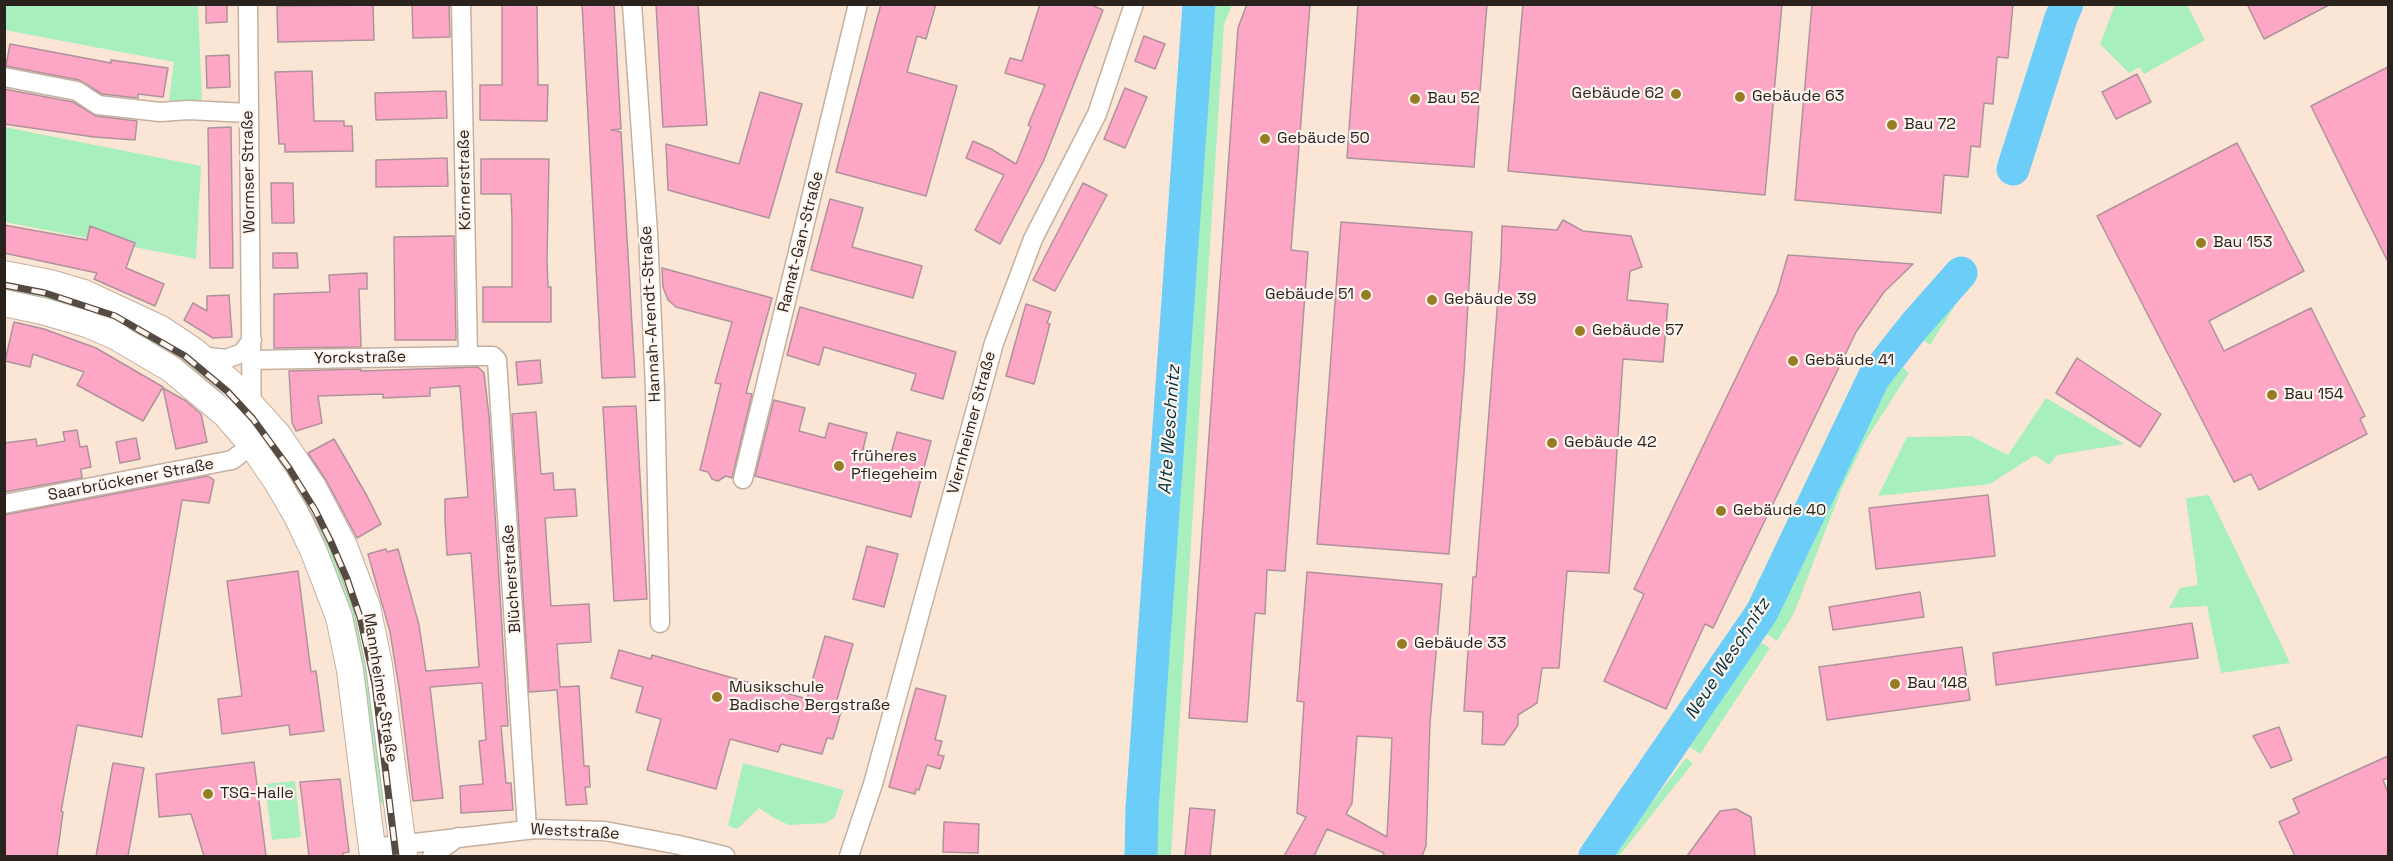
<!DOCTYPE html>
<meta charset="utf-8">
<style>
body{margin:0}
#map{position:relative;width:2393px;height:861px;overflow:hidden;background:#fbe5d4;font-family:"Space Grotesk",sans-serif}
canvas{display:block}
.frame{position:absolute;inset:0;border:6px solid #2a221c;pointer-events:none}
</style>
<div id="map">
<canvas width="2393" height="861"></canvas>
<div class="frame"></div>
</div>
<script>
const g = document.querySelector('canvas').getContext('2d');
g.lineJoin = 'round';
function fill(path, color) { g.fillStyle = color; g.fill(path, 'evenodd'); }
const shape = rows => new Path2D(rows.map(r => 'M' + r).join(''));
function stroke(path, color, width, dash) { g.strokeStyle = color; g.lineWidth = width; g.lineCap = dash ? 'butt' : 'round'; g.setLineDash(dash || []); g.stroke(path); }
function label(font, color, halo, rows, align = 'center') {
  g.font = font + ' "Space Grotesk",sans-serif'; g.lineWidth = 4.5; g.setLineDash([]); g.textBaseline = 'middle'; g.strokeStyle = halo; g.fillStyle = color; for (const [text, x, y, turn = 0] of rows) {
    g.save(); g.translate(x, y); g.rotate((+turn || 0) * Math.PI / 180); g.textAlign = isNaN(turn) ? turn : align; if (halo) g.strokeText(text, 0, 0); g.fillText(text, 0, 0); g.restore();
  }
}
fill(shape([
 [4,5,198,5,202,103,169,101,174,62,5,30],
 [1194,5,1232,5,1224,24,1171,856,1125,856,1146,625,1153,460,1191,14],
 [2115,5,2187,5,2205,40,2144,74,2140,67,2129,73,2100,44],
 [4,127,201,166,196,259,5,222],
 [1957,279,1968,285,1930,345,1919,337],
 [4,280,116,313,224,383,215,396,5,295],
 [1898,363,1909,373,1865,441,1841,490,1794,613,1777,641,1762,631,1791,579,1808,533,1854,432],
 [2046,398,2124,444,2057,455,2049,465,2035,455,1990,484,1878,496,1907,437,1971,436,2008,455],
 [270,434,351,580,394,802,378,804,361,684,265,454],
 [2209,495,2283,648,2290,663,2221,673,2207,606,2169,608,2180,588,2198,585,2186,498],
 [1758,641,1770,648,1700,754,1690,747],
 [1686,758,1693,763,1619,856,1611,856],
 [743,763,844,790,835,817,826,823,789,825,774,818,759,808,737,829,728,826],
 [295,781,301,837,272,840,265,784]
]), '#a7efbd');
stroke(shape([
 [2013,169,2061,18,2067,4],
 [1141,856,1142,808,1199,4],
 [1595,856,1762,612,1874,377,1915,325,1961,273]
]), '#6ccef8', 33);
const building = shape([
 [206,4,227,4,227,22,206,23,206,4],
 [412,4,449,4,450,37,413,38,412,4],
 [537,4,538,85,548,85,547,121,480,120,480,85,502,85,502,5,537,4],
 [582,4,614,4,621,129,611,130,621,132,635,377,602,378,582,4],
 [656,4,698,4,707,125,663,127,656,4],
 [881,4,936,4,926,39,917,36,907,72,957,86,926,196,836,172,881,4],
 [1040,4,1089,4,1103,10,1043,162,1000,244,975,230,1004,175,966,158,973,141,991,149,1016,164,1031,127,1028,125,1045,85,1005,73,1010,58,1022,61,1040,4],
 [1247,4,1310,4,1291,250,1308,252,1285,571,1267,570,1265,614,1255,613,1247,722,1189,718,1238,28,1247,4],
 [1358,4,1487,4,1474,167,1347,158,1358,4],
 [1523,4,1782,4,1765,195,1508,171,1523,4],
 [1812,4,2013,4,2008,58,1997,57,1993,104,1984,103,1980,147,1971,146,1968,177,1944,175,1941,213,1795,200,1812,4],
 [2247,4,2331,4,2264,39,2247,4],
 [373,5,374,40,278,42,277,6,373,5],
 [1144,36,1165,44,1155,69,1135,61,1144,36],
 [10,44,111,63,111,60,168,68,163,97,138,94,138,98,102,94,79,80,6,66,10,44],
 [229,55,230,87,207,88,206,56,229,55],
 [2388,67,2388,262,2311,106,2388,67],
 [312,71,314,121,344,121,344,126,352,126,353,151,285,152,285,144,279,144,275,72,312,71],
 [2137,74,2151,102,2116,119,2102,92,2137,74],
 [1125,88,1147,97,1125,148,1104,139,1125,88],
 [4,89,73,102,96,116,137,121,135,140,94,137,4,124,4,89],
 [446,91,447,118,376,120,375,93,446,91],
 [760,92,802,104,769,218,668,190,666,144,739,164,760,92],
 [231,127,233,268,210,268,208,128,231,127],
 [2237,143,2304,271,2209,321,2224,351,2311,308,2365,416,2360,419,2367,434,2259,490,2251,474,2234,482,2097,216,2237,143],
 [447,158,448,186,376,187,376,160,447,158],
 [481,159,549,159,547,261,548,287,551,287,551,322,483,322,483,287,512,287,512,221,511,194,481,194,481,159],
 [271,183,293,183,294,223,272,223,271,183],
 [1083,183,1107,195,1055,291,1033,280,1083,183],
 [830,199,863,208,852,247,922,266,913,298,811,270,830,199],
 [1563,220,1583,231,1631,236,1642,267,1630,271,1627,300,1668,304,1663,362,1623,359,1609,573,1567,571,1559,668,1542,668,1537,703,1518,715,1518,725,1504,745,1482,744,1483,712,1464,711,1473,577,1476,577,1501,260,1502,226,1557,230,1563,220],
 [1341,222,1472,232,1464,373,1449,554,1317,544,1341,222],
 [4,225,87,240,90,226,135,243,126,268,164,284,155,306,94,279,97,273,4,253,4,225],
 [454,236,456,340,395,340,394,237,454,236],
 [273,253,297,253,298,268,273,268,273,253],
 [1788,255,1913,264,1884,292,1856,332,1713,628,1705,624,1666,709,1604,681,1644,594,1634,589,1777,293,1788,255],
 [662,268,772,298,746,393,752,394,732,478,726,476,718,481,712,479,708,472,700,470,721,384,715,383,732,322,676,307,668,300,663,287,662,268],
 [367,273,367,289,359,289,361,347,274,348,274,294,330,292,329,275,367,273],
 [229,295,232,337,213,338,184,320,193,303,207,311,207,296,229,295],
 [1026,304,1051,312,1047,323,1050,324,1034,384,1006,376,1026,304],
 [800,307,956,352,943,399,911,390,916,374,824,347,819,365,787,355,800,307],
 [14,322,44,329,96,348,163,387,143,421,77,385,84,372,33,354,30,367,5,361,14,322],
 [2077,358,2161,414,2140,447,2056,393,2077,358],
 [540,360,542,383,518,385,516,362,540,360],
 [478,367,484,373,489,416,508,726,501,726,506,783,511,783,513,810,461,813,460,786,483,784,479,741,486,740,482,683,430,687,443,798,413,801,400,694,390,632,368,554,386,549,387,552,398,549,419,625,426,671,479,667,471,553,447,555,445,520,445,499,468,497,460,386,430,388,430,396,383,398,383,394,318,396,322,423,296,431,292,422,289,371,361,369,361,371,478,367],
 [163,388,186,401,201,414,207,442,176,449,163,388],
 [774,400,805,408,799,431,825,438,829,423,867,433,863,449,890,457,897,432,931,441,911,517,755,476,774,400],
 [636,406,647,599,614,601,603,407,636,406],
 [536,412,541,474,553,473,554,490,575,489,577,516,545,518,551,606,589,604,591,642,557,644,560,687,579,686,584,766,589,766,590,787,585,787,587,804,566,805,557,690,529,692,512,414,536,412],
 [77,430,80,447,87,446,91,467,81,469,82,478,4,492,4,443,36,439,37,446,65,441,63,432,77,430],
 [136,438,140,459,120,463,116,442,136,438],
 [334,439,367,496,381,524,357,538,326,480,308,453,334,439],
 [208,476,214,480,209,503,182,500,142,737,77,725,61,811,63,812,57,856,4,856,4,515,208,476],
 [1988,495,1995,556,1876,569,1869,508,1988,495],
 [867,546,898,554,884,607,853,599,867,546],
 [298,571,311,672,316,671,324,731,290,735,289,725,222,734,218,699,242,696,227,581,298,571],
 [1307,572,1442,584,1430,723,1426,846,1422,856,1383,856,1384,853,1327,829,1314,856,1284,856,1306,817,1297,813,1304,702,1297,701,1307,572],
 [1357,736,1392,738,1387,837,1346,814,1352,803,1357,736],
 [1920,592,1924,617,1833,630,1829,607,1920,592],
 [2192,623,2198,658,1996,685,1993,653,2192,623],
 [825,636,853,644,834,710,841,712,833,739,827,738,822,754,781,744,778,752,730,739,716,789,647,770,661,719,636,712,643,687,611,678,619,650,651,659,652,655,807,699,825,636],
 [1962,647,1970,700,1827,720,1819,667,1962,647],
 [916,688,946,696,935,740,942,741,938,755,944,756,940,769,927,765,919,790,916,789,915,794,889,787,916,688],
 [2279,727,2292,760,2271,768,2253,736,2279,727],
 [2388,756,2388,778,2383,780,2388,793,2388,856,2295,856,2279,822,2299,813,2293,799,2388,756],
 [254,762,266,856,204,856,191,814,159,817,156,774,254,762],
 [113,763,144,768,128,856,96,856,113,763],
 [340,779,349,852,343,853,343,856,309,856,300,782,340,779],
 [1190,808,1215,810,1210,856,1185,856,1190,808],
 [1736,809,1751,817,1755,856,1687,856,1720,811,1736,809],
 [944,822,979,824,978,853,943,852,944,822]
]);
fill(building, '#fda6c5');
stroke(building, '#ae939c', 1.5);
const street = shape([
 [461,4,468,356],
 [632,4,648,233,655,389,660,623],
 [4,77,77,91,98,105,160,112,188,110,248,113],
 [200,356,226,359,242,353,252,340],
 [252,360,468,356,493,356,497,360,527,829],
 [743,479,858,4],
 [4,504,232,460,252,445,248,4],
 [372,848,535,829,605,831,679,845,725,856],
 [432,856,458,837],
 [849,856,873,784,994,343,1033,239,1097,114,1134,4]
]);
const secondary = shape([
 [4,274,50,283,84,293,161,329,194,351,231,383,278,435,313,487,344,546,367,607,379,665,404,856],
 [4,303,42,311,87,324,115,336,171,369,225,414,252,445,277,482,297,516,314,552,339,617,350,670,373,856]
]);
stroke(street, '#c5b09f', 21);
stroke(secondary, '#c5b09f', 28);
stroke(street, '#fff', 18);
stroke(secondary, '#fff', 26);
const rail = shape([
 [4,285,45,293,115,316,185,356,227,391,253,419,289,468,315,510,331,542,347,579,360,617,375,684,396,856]
]);
stroke(rail, '#554a42', 7);
stroke(rail, '#fef5ee', 4.5, [14]);
for (const [x, y, r, color] of [
 [1676,94,6,"#977c24"],
 [1740,97,6,"#977c24"],
 [1415,99,6,"#977c24"],
 [1892,125,6,"#977c24"],
 [1265,139,6,"#977c24"],
 [2201,243,6,"#977c24"],
 [1366,295,6,"#977c24"],
 [1432,300,6,"#977c24"],
 [1580,331,6,"#977c24"],
 [1793,361,6,"#977c24"],
 [2272,395,6,"#977c24"],
 [1552,443,6,"#977c24"],
 [839,466,6,"#977c24"],
 [1721,511,6,"#977c24"],
 [1402,644,6,"#977c24"],
 [1895,684,6,"#977c24"],
 [717,697,6,"#977c24"],
 [208,794,6,"#977c24"]
]) { const dot = new Path2D(); dot.arc(x, y, r, 0, 2 * Math.PI); g.fillStyle = color; g.fill(dot); stroke(dot, '#fef5ee', 2); }
label('16px', '#2a221c', '#fef5ee', [
 ["Gebäude 62",1664,94,"right"],
 ["Gebäude 63",1752,97],
 ["Bau 52",1427,99],
 ["Bau 72",1904,125],
 ["Gebäude 50",1277,139],
 ["Bau 153",2213,243],
 ["Gebäude 51",1354,295,"right"],
 ["Gebäude 39",1444,300],
 ["Gebäude 57",1592,331],
 ["Gebäude 41",1805,361],
 ["Bau 154",2284,395],
 ["Gebäude 42",1564,443],
 ["früheres",851,457],
 ["Pflegeheim",851,475],
 ["Gebäude 40",1733,511],
 ["Gebäude 33",1414,644],
 ["Bau 148",1907,684],
 ["Musikschule",729,688],
 ["Badische Bergstraße",729,706],
 ["TSG-Halle",220,794]
], 'left');
label('16px', '#2a221c', '#fef5ee', [
 ["Wormser Straße",249,172,-91],
 ["Körnerstraße",465,180,-91],
 ["Ramat-Gan-Straße",801,242,-76],
 ["Hannah-Arendt-Straße",651,314,-93],
 ["Yorckstraße",360,358,-1],
 ["Viernheimer Straße",972,423,-75],
 ["Saarbrückener Straße",131,480,-11],
 ["Blücherstraße",512,579,-94],
 ["Mannheimer Straße",380,688,81],
 ["Weststraße",575,832,3]
]);
label('italic 18px', '#013141', '#fef5ee', [
 ["Alte Weschnitz",1170,430,-86],
 ["Neue Weschnitz",1728,659,-57]
]);
</script>
